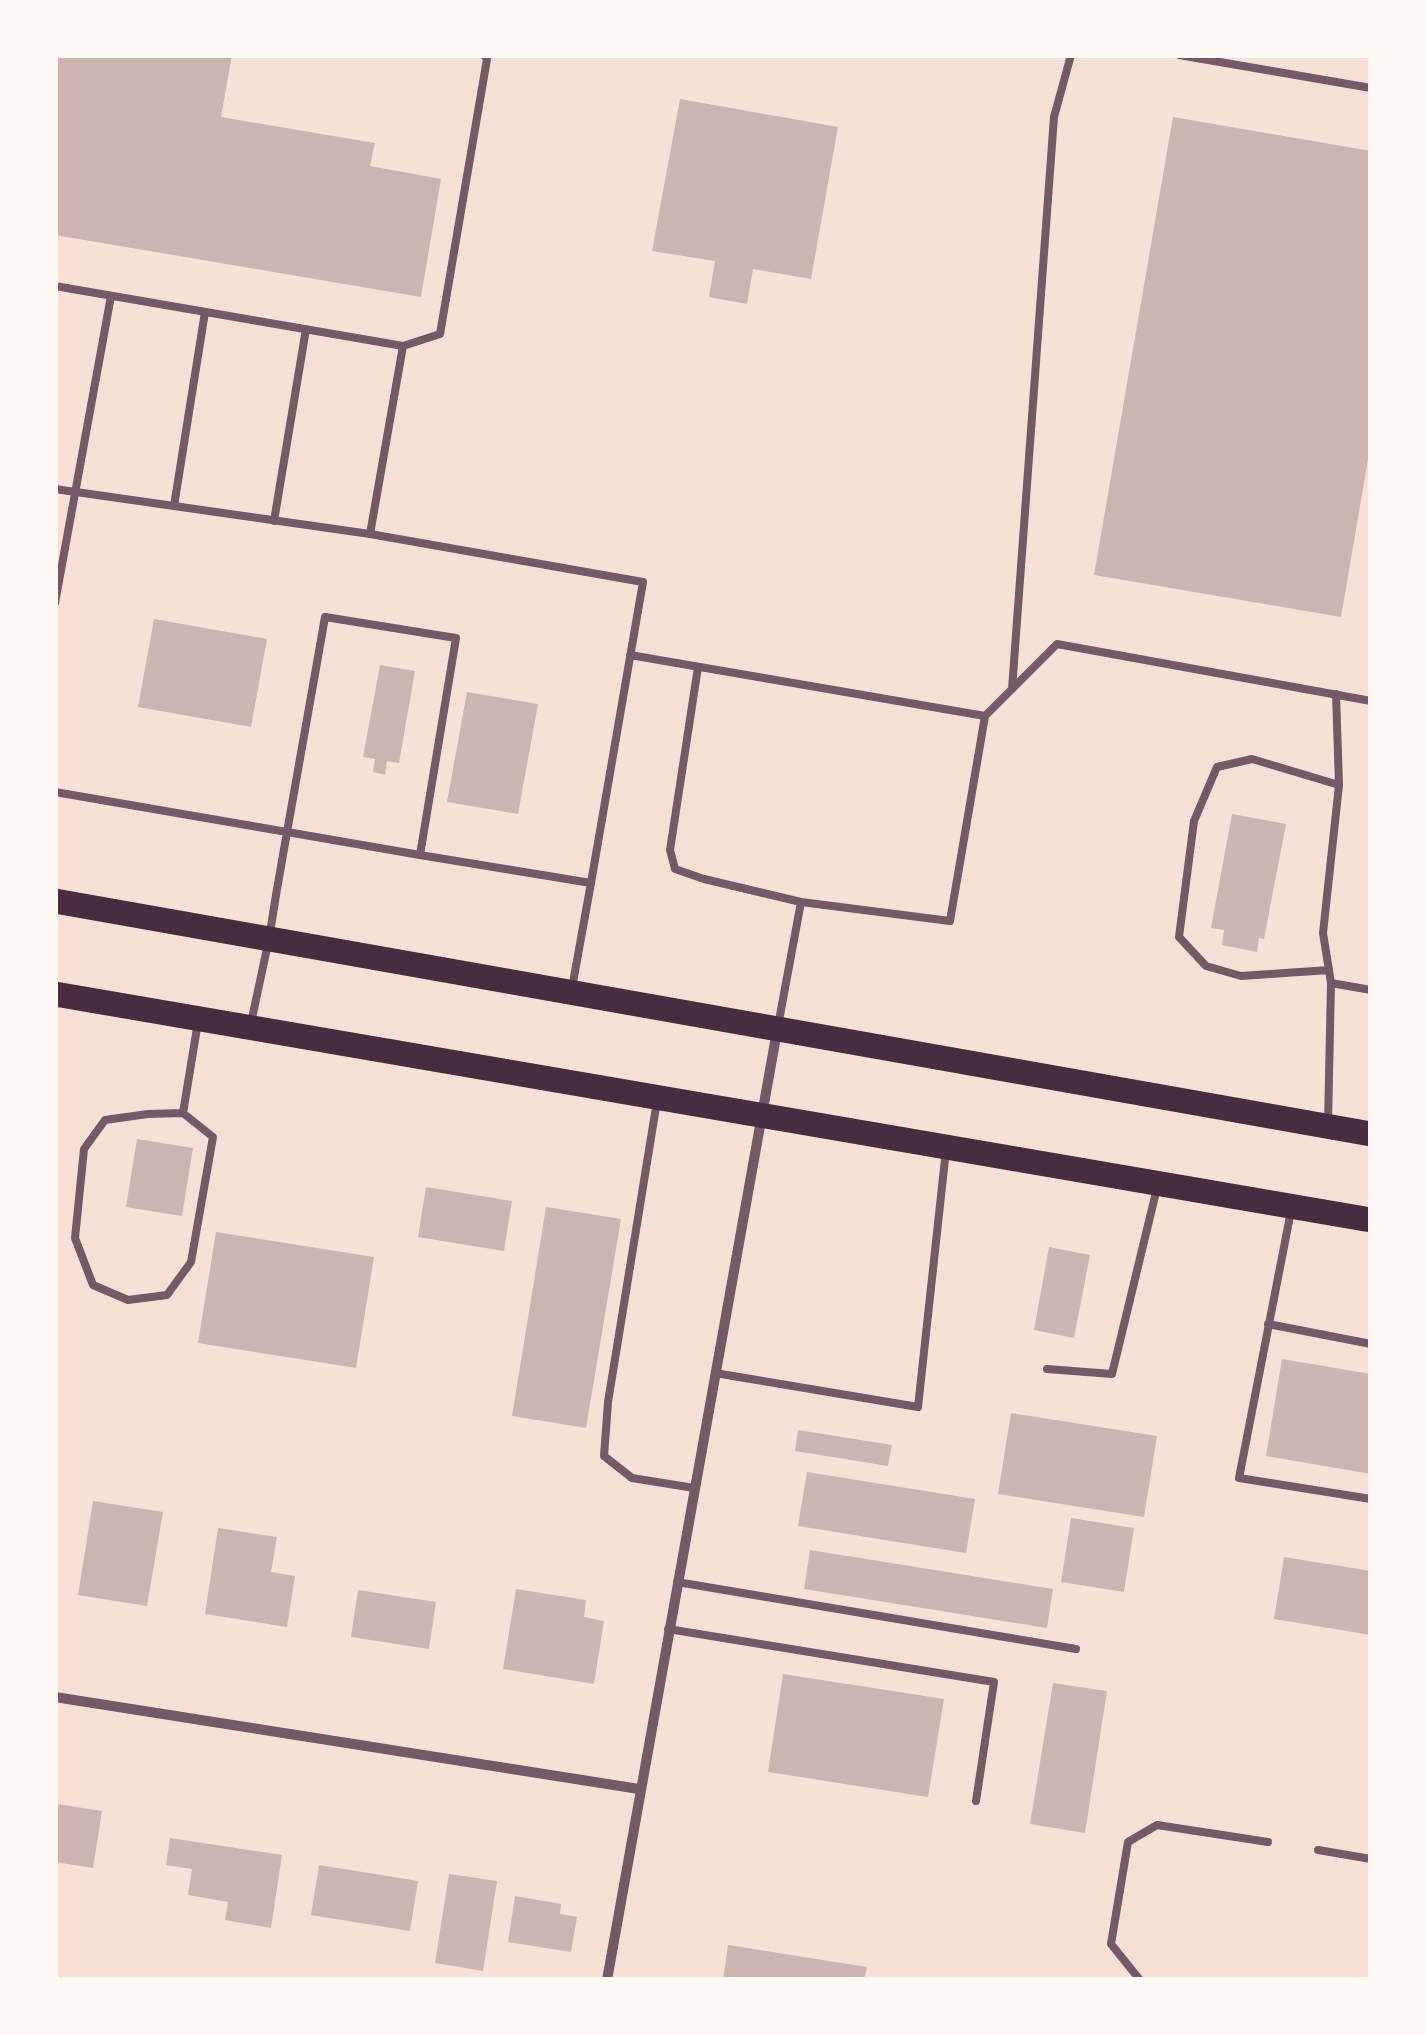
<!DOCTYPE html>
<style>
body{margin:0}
#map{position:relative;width:1426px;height:2035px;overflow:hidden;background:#f7e1d7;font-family:"Nunito Sans",sans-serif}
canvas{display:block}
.frame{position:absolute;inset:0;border:58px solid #fffaf5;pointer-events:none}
</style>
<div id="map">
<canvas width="1426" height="2035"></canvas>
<div class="frame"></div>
</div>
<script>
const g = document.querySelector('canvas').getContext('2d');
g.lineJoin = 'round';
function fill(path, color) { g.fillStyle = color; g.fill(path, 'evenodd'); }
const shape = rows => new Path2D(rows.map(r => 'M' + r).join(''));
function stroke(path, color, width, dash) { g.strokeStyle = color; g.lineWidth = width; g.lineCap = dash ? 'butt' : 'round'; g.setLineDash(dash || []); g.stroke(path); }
fill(shape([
 [55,55,232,55,221,117,375,143,370,166,441,179,421,297,55,235],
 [680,99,838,127,811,279,753,269,747,304,709,297,715,261,652,251],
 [1173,117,1371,151,1371,442,1341,617,1094,575],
 [154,619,267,639,251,727,138,707],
 [380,665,415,671,399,763,387,761,385,775,373,772,375,759,363,757],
 [467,692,538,704,518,814,447,802],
 [1232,814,1286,824,1264,939,1259,938,1257,952,1222,945,1224,930,1211,928],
 [137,1139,193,1148,182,1216,126,1207],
 [426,1187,512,1201,504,1251,418,1237],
 [546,1207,621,1219,586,1428,512,1416],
 [216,1232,374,1257,356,1368,198,1343],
 [1049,1247,1090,1255,1074,1338,1034,1330],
 [1282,1359,1371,1374,1371,1474,1266,1456],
 [1011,1413,1157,1436,1144,1517,998,1494],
 [798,1430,892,1445,888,1466,795,1451],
 [807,1472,975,1499,966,1553,798,1526],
 [93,1501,163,1512,147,1606,78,1595],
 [1071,1518,1134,1528,1124,1592,1061,1582],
 [218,1528,277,1537,271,1572,295,1576,287,1627,205,1614],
 [810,1550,1053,1589,1047,1628,804,1589],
 [1284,1557,1371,1571,1371,1635,1274,1619],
 [516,1589,586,1600,584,1617,604,1621,594,1684,503,1669],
 [358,1590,436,1602,429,1649,351,1637],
 [783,1674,944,1699,928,1797,768,1772],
 [1053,1683,1107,1691,1085,1833,1030,1824],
 [57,1804,102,1811,93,1868,55,1862],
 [170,1838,282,1855,271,1928,225,1920,228,1902,188,1895,192,1869,166,1865],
 [319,1865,418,1881,410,1931,311,1915],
 [449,1874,497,1881,483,1971,435,1963],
 [515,1896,561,1904,560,1914,577,1917,571,1952,508,1942],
 [728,1945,867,1967,864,1980,723,1980]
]), '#ccb4b1');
stroke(shape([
 [1179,55,1371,88],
 [55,286,403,346,440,334,487,59,484,55],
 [55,489,370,534,403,346],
 [174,506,205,312],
 [274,521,306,329],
 [370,534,643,582,591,883],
 [55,603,111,296],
 [630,655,985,716,950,921,801,902,778,1026],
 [698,667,670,850,675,869,704,879,801,902],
 [1012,689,1054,117,1071,55],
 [985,716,1057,644,1371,701],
 [55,792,287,832,420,855,456,638,325,617,315,674,287,832,276,895,269,939,251,1023],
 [420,855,591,883,572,988],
 [1329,970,1241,976,1206,966,1179,937,1194,821,1217,767,1252,759,1339,785],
 [1331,983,1323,933,1339,785,1336,694],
 [657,1101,608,1402,604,1456,632,1478,694,1488],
 [183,1113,213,1137,191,1262,167,1295,128,1300,93,1285,75,1238,84,1149,105,1120,148,1114,183,1113],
 [183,1113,198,1022],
 [1328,1123,1331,983,1371,990],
 [1291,1211,1239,1478,1371,1499],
 [1268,1324,1371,1344],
 [1047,1369,1112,1374,1157,1188],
 [715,1373,918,1407,946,1150],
 [677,1582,1076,1649],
 [668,1629,994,1682,976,1801],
 [1318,1850,1371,1859],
 [1140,1980,1111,1944,1128,1842,1157,1825,1268,1842]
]), '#755966', 8);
stroke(shape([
 [55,1697,639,1789],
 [607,1980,777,1031]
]), '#755966', 10);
stroke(shape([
 [55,901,1371,1134],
 [55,994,1371,1220]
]), '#4a2c40', 25);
</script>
